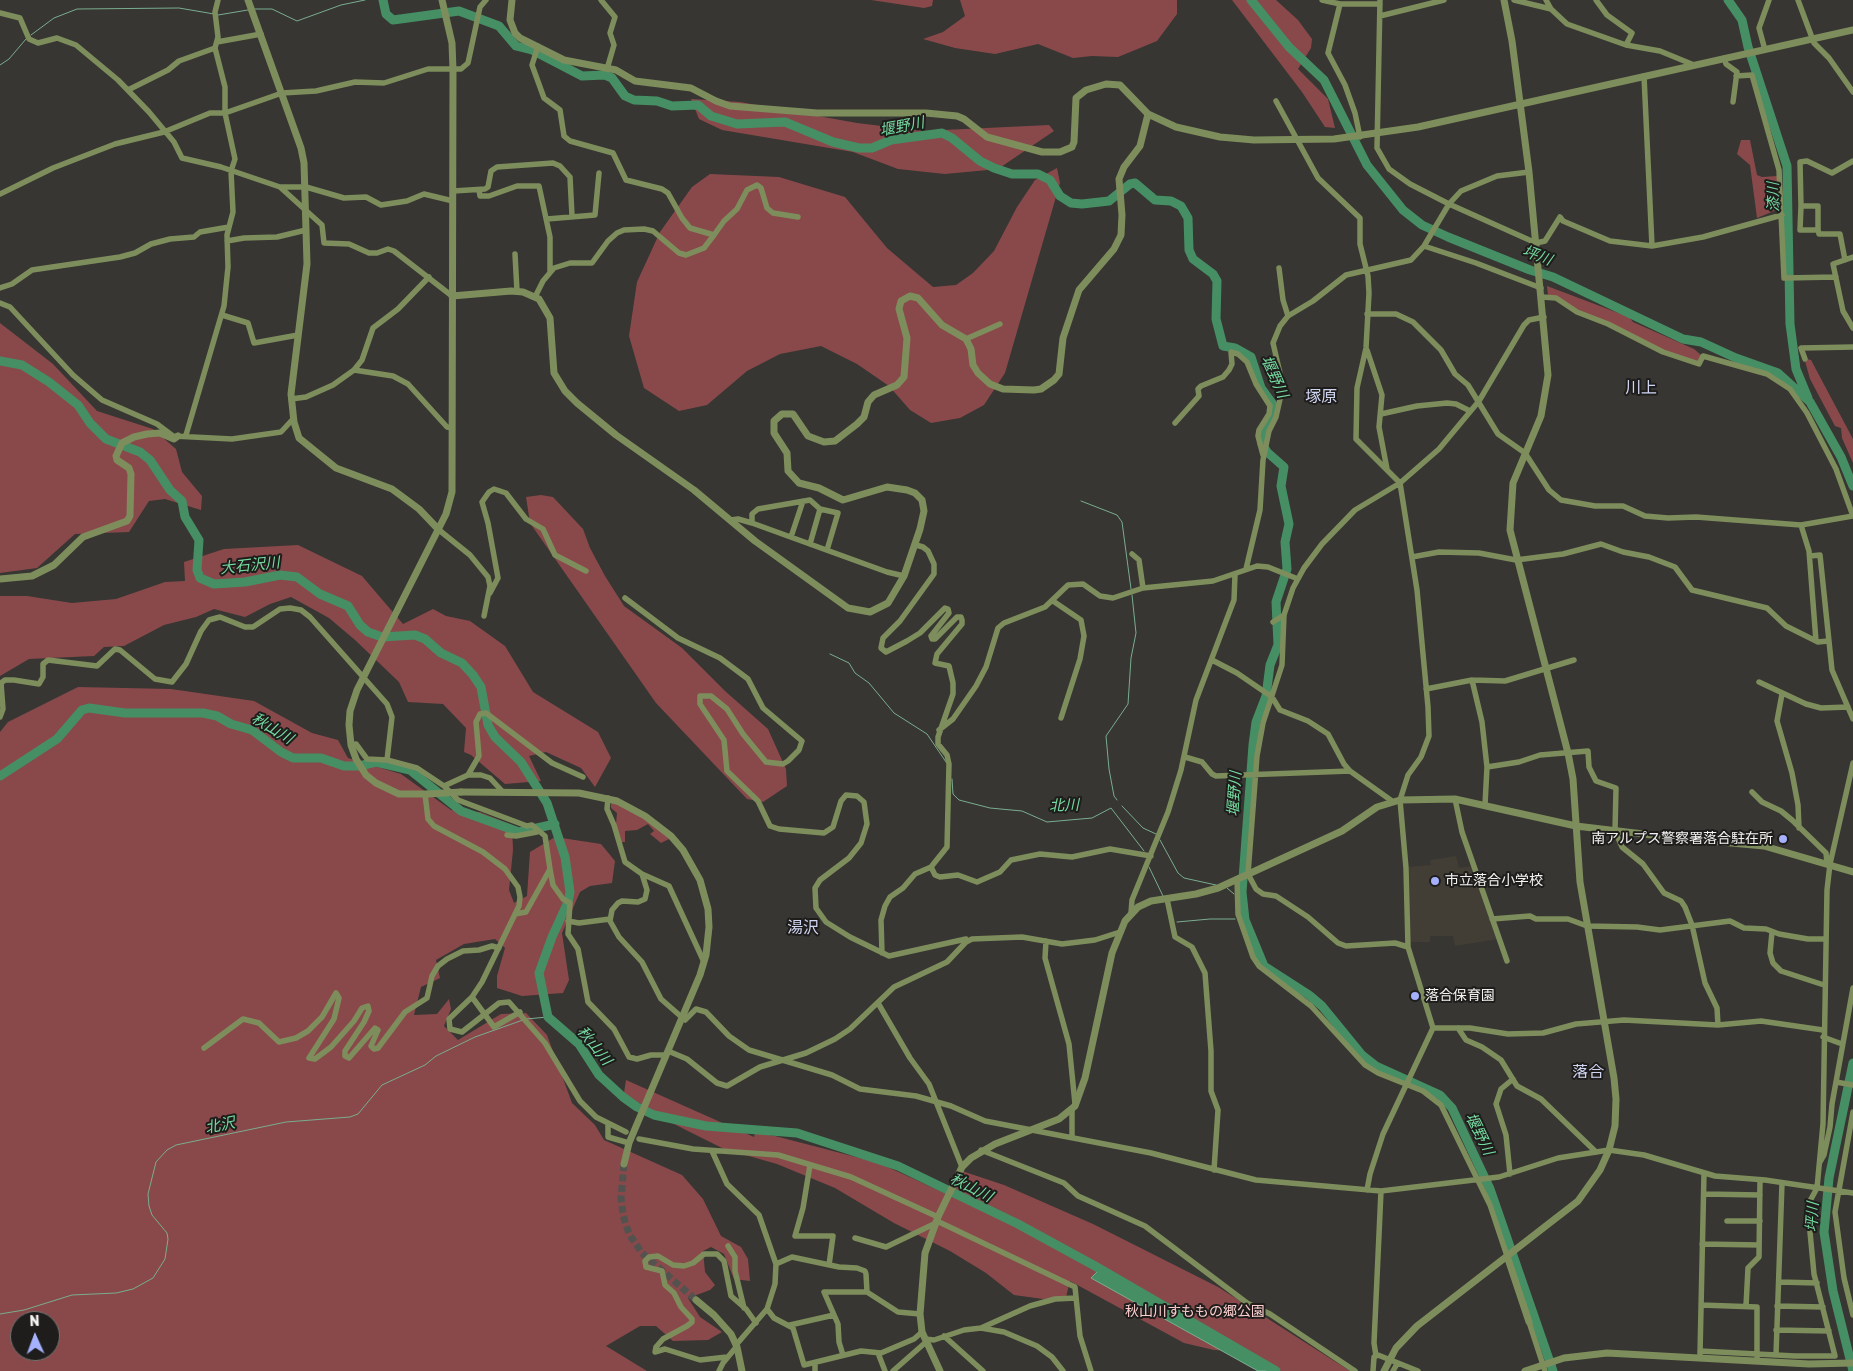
<!DOCTYPE html>
<meta charset="utf-8">
<style>
body{margin:0}
#map{position:relative;width:1853px;height:1371px;overflow:hidden;background:#373632;font-family:Rubik,sans-serif}
canvas{display:block}
.north{position:absolute;left:10px;top:1311px;width:50px;height:50px;box-sizing:border-box;background:#1e1d1c;border:1px solid #747371;border-radius:50%;rotate:358deg;font-size:14px;font-weight:700;line-height:20px;text-align:center;color:#f4f3f1}
.north::after{content:'';display:block;margin:auto;width:18px;height:22px;background:#a5b1fc;clip-path:polygon(50% 0,100% 100%,50% 72%,0 100%)}
</style>
<div id="map">
<canvas width="1853" height="1371"></canvas>
<div class="north">N</div>
</div>
<script>
const g = document.querySelector('canvas').getContext('2d');
g.lineJoin = 'round';
function fill(path, color) { g.fillStyle = color; g.fill(path, 'evenodd'); }
const shape = rows => new Path2D(rows.map(r => 'M' + r).join(''));
function stroke(path, color, width, dash) { g.strokeStyle = color; g.lineWidth = width; g.lineCap = dash ? 'butt' : 'round'; g.setLineDash(dash || []); g.stroke(path); }
function label(font, color, halo, rows, align = 'center') {
  g.font = font + ' Rubik,"Noto Sans JP",sans-serif'; g.lineWidth = 4; g.setLineDash([]); g.textBaseline = 'middle'; g.strokeStyle = halo; g.fillStyle = color; for (const [text, x, y, turn = 0] of rows) {
    g.save(); g.translate(x, y); g.rotate((+turn || 0) * Math.PI / 180); g.textAlign = isNaN(turn) ? turn : align; if (halo) g.strokeText(text, 0, 0); g.fillText(text, 0, 0); g.restore();
  }
}
fill(shape([
 [1456,856,1459,868,1473,866,1498,939,1455,946,1453,936,1430,936,1430,942,1410,942,1409,867,1431,865,1430,860]
]), '#423e35');
fill(shape([
 [871,0,933,0,932,6,924,8],
 [960,0,1177,0,1177,14,1157,41,1118,57,1092,56,1073,58,1038,44,995,54,955,48,923,39,943,32,965,16],
 [1232,0,1276,0,1298,20,1312,39,1311,48,1298,69,1328,99,1335,128,1325,127,1302,92],
 [691,99,740,102,857,123,923,131,1049,125,1054,131,998,169,945,174,898,169,853,152,722,130,699,119],
 [1741,140,1750,140,1757,175,1762,177,1777,176,1779,209,1757,218,1750,165,1737,154],
 [1057,168,1060,183,1005,373,984,405,960,418,931,423,910,410,889,386,857,364,821,346,780,354,747,371,707,405,679,411,644,388,629,336,637,282,660,232,692,187,710,174,779,177,845,197,887,248,933,287,956,285,973,273,994,251,1017,207,1035,180],
 [1547,286,1629,317,1633,322,1694,349,1701,355,1697,362,1662,351,1548,295],
 [0,323,53,364,97,411,153,429,176,449,182,472,202,496,201,510,165,499,149,501,129,532,75,534,37,568,0,573],
 [1807,359,1811,360,1853,439,1853,463,1842,438,1841,428,1835,426,1810,379,1805,361],
 [541,495,553,497,583,529,590,548,605,576,624,606,682,648,725,691,768,729,786,769,787,786,763,802,747,799,656,703,530,523,526,497],
 [298,545,362,576,403,624,433,609,446,616,470,621,505,646,533,692,598,732,611,758,595,787,581,768,546,752,529,756,541,781,505,784,471,755,464,752,466,728,443,704,408,702,399,682,355,640,329,618,291,597,270,604,245,617,214,609,196,617,164,625,124,646,104,647,94,656,29,659,0,676,0,596,27,596,72,603,116,599,165,582,185,581,184,562,224,549],
 [78,687,171,689,254,701,312,733,338,740,348,758,401,774,451,810,480,812,512,825,513,850,509,890,514,903,527,896,530,852,555,837,601,844,615,861,612,883,590,886,580,892,562,933,569,980,563,993,522,996,497,988,497,976,505,948,495,939,464,944,436,960,440,978,421,987,414,1015,437,1014,449,999,451,1009,444,1026,458,1040,501,1014,526,1013,547,1035,572,1103,595,1125,604,1140,682,1175,703,1199,721,1236,741,1247,748,1259,750,1281,734,1279,724,1254,711,1247,703,1251,705,1272,715,1285,710,1290,688,1298,700,1317,722,1332,708,1340,673,1341,656,1326,640,1326,606,1346,647,1371,0,1371,0,732,8,722],
 [20,1321,50,1321,50,1351,20,1351],
 [614,802,633,811,671,838,661,843,650,834,654,831,648,824,637,830,625,831,625,842,621,842,616,824,617,813,611,808,611,804],
 [626,1080,754,1137,755,1133,775,1136,879,1163,951,1196,962,1171,1004,1185,1093,1224,1218,1287,1350,1371,1281,1371,1248,1352,1214,1350,1184,1343,1070,1281,1066,1297,1043,1299,1014,1295,986,1273,950,1251,894,1223,835,1188,777,1164,724,1149,660,1117,624,1093]
]), '#89494b');
const water = shape([
 [1098,1271,1273,1371,1258,1371,1091,1278,1098,1271]
]);
fill(water, '#468f65');
stroke(water, '#7aad8f', 1);
stroke(shape([
 [255,9,272,9,297,21,341,5,365,0],
 [218,15,248,10],
 [31,35,54,18,77,9,179,8,214,14],
 [0,65,9,59,26,39],
 [1081,501,1117,515,1122,522,1131,589],
 [830,654,849,663,855,673,869,683,894,713,927,734,946,762],
 [952,779,953,794,959,800,990,808,1022,811,1047,822,1092,818,1111,808,1144,851],
 [1117,800,1114,796,1109,769,1106,736,1128,704,1131,658,1136,633,1132,595],
 [1122,806,1143,828,1156,834],
 [1160,840,1178,873,1184,878,1216,885],
 [1149,867,1163,896],
 [1227,888,1234,894],
 [1177,922,1210,919,1235,919],
 [526,1019,548,1017],
 [0,1314,24,1310,72,1295,116,1293,133,1289,153,1278,165,1259,168,1239,167,1233,152,1215,149,1206,148,1194,156,1162,167,1150,176,1145,286,1122,350,1117,358,1114,382,1085,425,1065,436,1056,475,1037,523,1020]
]), '#7aad8f', 1);
stroke(shape([
 [383,0,386,14,393,20,459,11,499,26,516,46,532,50,582,76,605,75,612,78,625,96,634,100,657,101,672,106,698,105,711,116,737,124,785,122,833,142,859,148,872,148,891,140,942,133,952,138,980,161,994,168,1012,174,1038,174,1050,180,1060,196,1071,203,1082,204,1109,201,1130,184,1135,183,1155,200,1171,201,1181,206,1188,218,1189,250,1193,259,1213,274,1217,281,1216,319,1223,346,1235,348,1251,357,1261,388,1274,406,1274,413,1262,433,1262,444,1267,452,1284,467,1281,486,1289,524,1285,542,1287,569,1276,602,1278,645,1270,665,1266,696,1256,722,1253,745,1242,892,1245,920,1264,966,1309,995,1322,1006,1362,1055,1376,1066,1440,1095,1452,1108,1490,1189,1553,1371],
 [1251,0,1289,47,1324,80,1367,165,1403,210,1422,225,1448,237,1530,270,1553,277,1683,339,1701,342,1736,358,1778,373,1810,402,1841,457,1853,486],
 [1728,0,1742,20,1748,47,1787,166,1790,324,1796,369,1808,398],
 [0,361,22,365,49,382,78,405,90,423,106,439,140,452,150,460,170,490,182,501,185,517,199,540,197,570,200,578,214,584,245,582,280,575,297,577,320,594,348,606,360,625,368,632,382,637,415,635,425,639,441,653,462,663,473,675,481,687,488,725,495,737,521,762,547,803,565,857,570,892,568,902,552,937,539,973,548,1017,579,1044,599,1075,623,1097,637,1107,654,1115,706,1126,797,1133,898,1166,1018,1224,1095,1266,1276,1371],
 [0,776,57,739,82,710,89,708,125,713,203,713,217,716,231,724,252,730,281,752,293,758,321,758,344,766,359,766,376,762,410,770,461,811,519,832,555,824],
 [1853,1371,1833,1291,1824,1232,1829,1178,1853,1063]
]), '#468f65', 9);
stroke(shape([
 [624,1164,621,1198,623,1215,629,1234,642,1253,696,1300]
]), '#53524f', 7, [7, 3.5]);
stroke(shape([
 [601,0,615,17,610,33,614,45,607,69],
 [1322,0,1340,4,1380,4],
 [1380,0,1377,148,1389,169,1410,184,1449,204,1536,243,1545,241,1560,217,1563,221,1610,241,1652,246,1703,237,1782,215],
 [1514,0,1551,9,1567,24,1626,45,1660,51,1694,65],
 [1546,0,1551,9],
 [1596,0,1607,15,1632,33,1626,45],
 [1798,0,1814,43,1829,58,1853,92],
 [1340,4,1328,53,1345,85,1355,113,1360,137],
 [0,13,20,18,29,39,38,43,57,38,76,45,118,80,149,112,174,142,182,158,221,167,280,187,322,225,324,243,349,244,369,253,377,253,388,249,394,251,452,296],
 [1380,16,1444,0],
 [217,42,261,34],
 [538,46,532,65,544,98,560,110,564,136,570,141,613,153,626,180,662,189,668,193,682,218,690,228,714,235,724,221,737,209,747,190,757,185,761,188,767,208,773,213,798,217],
 [1765,50,1759,28,1769,0],
 [1724,58,1726,64,1737,72,1733,102],
 [1644,76,1652,246],
 [1736,76,1752,75,1779,170,1784,278,1836,277],
 [128,90,168,70,179,61,215,48],
 [1276,101,1318,178,1360,218,1360,244,1368,276,1369,293,1366,348,1357,388,1356,439,1400,483,1417,590,1428,707,1429,736,1421,757,1408,775,1400,800,1406,868,1408,947,1433,1028,1383,1134,1370,1174,1367,1190],
 [280,187,306,187,344,198,366,197,381,205,407,201,424,194,453,201],
 [479,190,480,196,489,196,517,186,539,186,550,237,550,272],
 [453,191,485,189,488,187,491,171,497,167,553,163,560,166,570,177,572,216],
 [0,194,53,168,115,144,164,132,210,113,225,113,282,93,316,91,355,82,384,83,428,69,461,69,468,63,480,7,486,0],
 [1801,206,1800,230,1818,230,1819,234,1840,234,1845,260],
 [547,219,595,215,599,173],
 [1818,230,1818,206,1801,206,1800,162,1807,161,1832,173,1853,161],
 [227,241,244,238,277,237,306,230],
 [1424,246,1476,263,1541,288],
 [515,254,517,291],
 [1853,257,1833,264,1843,311,1853,328],
 [1279,268,1283,300,1288,316],
 [0,288,12,284,32,270,120,257,135,253,151,244,170,239,194,237,200,232,229,227],
 [535,297,543,281,554,268,570,263,592,263,608,241,617,233,624,230,644,229,653,231,679,253,686,255,704,248,714,235],
 [1542,297,1556,298,1577,312,1608,324,1663,352,1699,364,1703,356,1767,374,1790,389,1807,413,1836,469,1853,516],
 [0,303,10,307,73,375,102,400,157,424,173,436,232,439,281,432,293,419],
 [1367,314,1396,314,1413,322,1441,350,1455,374,1468,385,1498,434,1525,453,1549,490,1561,500,1595,506,1623,506,1645,516,1668,518,1696,517,1801,525,1853,516],
 [222,315,248,323,254,343,298,335],
 [966,339,1000,324],
 [1367,350,1382,395,1379,427,1387,469],
 [1805,359,1801,348,1853,347],
 [354,370,393,376,408,384,447,427,452,428],
 [291,399,306,397,333,385,354,370,362,360,373,328,398,309,429,277],
 [1381,414,1417,406,1447,403,1456,404,1470,411],
 [1175,423,1199,396,1198,389,1201,386,1223,377,1229,370,1232,364,1231,352,1238,354,1247,362,1256,384,1270,406,1269,414,1259,430,1258,436,1263,455],
 [186,435,224,306,228,267,227,235,233,212,231,171,235,159,225,113,225,87,215,48,218,37,215,12,218,0],
 [731,520,738,519,752,523,887,572,904,576],
 [752,523,752,514,758,509,810,500,820,509,838,513,827,550],
 [1801,525,1809,551,1816,641],
 [439,530,470,555,488,577,490,586,484,616],
 [791,537,803,501],
 [810,544,820,509],
 [1132,554,1139,560,1143,588],
 [1810,556,1820,555,1832,670,1853,719],
 [1412,557,1439,552,1479,553,1516,560,1563,554,1601,544,1623,552,1649,557,1675,567,1692,590,1767,608,1786,626,1818,642,1828,641],
 [1246,569,1260,510,1263,460,1269,431,1276,417,1283,386,1273,343,1280,326,1288,316,1313,301,1346,275,1411,260,1424,246,1449,204,1461,191,1497,176,1529,172],
 [490,593,498,578,488,523,482,502,489,492,494,489,506,493,526,519,543,529,555,555,586,571],
 [625,598,678,638,720,658,748,679,763,708,802,741,799,750,788,761,783,764,766,762,743,734,727,709,711,696,700,696,700,704,724,740,727,771,758,801,770,826,779,829,824,833,833,827,841,801,846,795,857,796,864,802,867,824,861,843,849,858,820,880,815,888,816,908,826,922,850,937,889,956,966,939],
 [1053,601,1081,620,1084,636,1080,659,1061,718],
 [1273,622,1284,615],
 [1212,660,1237,673,1272,697,1280,710,1308,721,1328,734,1344,764,1350,771,1392,801],
 [1472,680,1482,722,1487,767,1485,805],
 [1759,682,1806,704,1821,708,1848,707],
 [1426,689,1472,680,1505,681,1574,660],
 [1782,694,1777,721,1792,773,1798,805,1799,828],
 [0,717,3,709,1,683,5,680,14,680,39,684,43,677,43,664,48,660,97,666,115,649,120,650,155,679,172,682,186,664,201,631,209,620,220,617,245,627,253,627,280,609,290,608,301,610,310,617,387,704,392,717,387,760],
 [939,730,953,719,976,686,986,667,998,628,1004,623,1045,607,1068,585,1083,584,1100,596,1113,598,1143,588,1213,581,1257,566,1268,567,1298,579],
 [351,745,356,744,367,759,387,760,417,768,444,786,458,800,527,826,532,825,545,836,550,869],
 [1185,757,1202,762,1212,774,1216,776,1350,771],
 [1487,767,1519,762,1540,755,1588,751,1589,767,1596,781,1616,788,1615,831,1622,847,1643,864,1664,893,1681,901,1685,907,1692,925,1705,983,1717,1008,1718,1025],
 [468,775,479,756,476,722,480,714,486,713,552,763,583,777],
 [444,786,468,775,481,775,490,778,502,791],
 [1752,792,1762,802,1781,811,1792,820,1826,853,1827,863],
 [425,794,428,819,434,826,483,852,505,869,518,887,520,897,519,906,482,982,472,997,449,1019,450,1029,462,1032,499,1003,509,1002,545,1043,580,1101,596,1117,626,1132],
 [608,798,607,809,614,825,625,862,642,874,669,886,704,962],
 [1455,799,1462,832,1507,961],
 [507,835,516,836,537,832],
 [931,867,935,875,940,877,958,875,977,882,1000,872,1011,860,1040,854,1072,857,1110,849,1151,856],
 [642,874,647,890,645,899,638,902,622,901,618,903,612,910,610,921,619,937,642,962,661,999,685,1020,696,1009,706,1012,729,1036,749,1050,832,1075,860,1089,916,1096,951,1106,985,1121,1151,1153,1256,1180,1381,1191,1499,1177,1558,1158,1609,1150,1644,1155,1715,1176,1765,1180,1853,1193],
 [1237,879,1238,914,1253,957,1259,966,1311,1006,1365,1065,1378,1073,1423,1091,1441,1105,1490,1205,1507,1256],
 [1167,899,1175,937,1192,947,1205,973,1211,1051,1211,1091,1218,1110,1214,1170],
 [1131,913,1132,900,1168,812,1181,770,1196,700,1234,600,1235,575],
 [515,914,526,912,550,869,553,885,563,899,570,903,568,934,578,949,588,1002,614,1029,629,1057,637,1059,651,1055,666,1055],
 [1492,919,1530,916,1536,919,1568,919,1587,926,1637,927,1660,930,1730,921,1744,928,1766,929,1779,934,1808,939,1826,939],
 [568,921,579,923,610,919],
 [1772,932,1770,953,1773,963,1781,971,1824,985],
 [1046,941,1045,958,1069,1044,1075,1104],
 [1408,947,1395,943,1346,946,1338,943,1308,917,1276,896,1263,894,1256,889,1248,874,1257,756,1263,723,1282,665,1284,615,1293,588,1304,568,1322,544,1355,510,1400,483,1439,449,1479,401,1524,325,1529,320,1544,317],
 [882,953,881,920,885,906,890,897,903,888,915,874,931,867,947,847,949,764,947,755,938,744,938,737,953,694,953,683,949,666,935,663,937,654,962,624,962,620,961,617,957,617,935,639,932,639,931,636,949,613,948,609,945,608,920,633,907,641,886,652,881,648,883,638,900,621,934,574,934,564,928,551,923,547,916,545],
 [472,997,494,1027,520,1012],
 [878,1003,910,1058,929,1084,962,1167],
 [1433,1028,1470,1028,1508,1034,1543,1033,1576,1024,1624,1020,1718,1025,1761,1021,1823,1030],
 [1458,1028,1466,1040,1482,1047,1501,1060,1517,1086,1541,1099,1596,1152],
 [1823,1037,1842,1044],
 [204,1048,243,1019,259,1023,279,1042,296,1038,308,1031,322,1017,336,993,339,998,334,1019,309,1058,315,1059,331,1047,354,1021,362,1008,368,1006,369,1011,364,1022,345,1051,345,1056,349,1058,375,1028,378,1030,371,1046,374,1049,378,1048,405,1012,427,998,432,976,438,966,447,959,463,951,479,950,492,946,499,948],
 [668,1051,687,1059,717,1083,727,1086,760,1067,806,1053,835,1039,850,1029,894,987,947,962,966,942,972,939,1022,937,1062,944,1095,940,1120,932],
 [1836,1082,1853,1085],
 [1853,1112,1835,1212,1844,1278,1853,1315],
 [608,1125,608,1137,629,1143],
 [1072,1137,1072,1109],
 [639,1139,693,1149,778,1155,851,1177,938,1217],
 [981,1150,1064,1183,1078,1196,1145,1226,1247,1303,1270,1314,1355,1371],
 [712,1151,727,1184,759,1215,776,1264,775,1284,767,1309,736,1345],
 [1820,1162,1824,1155,1830,1127,1832,1104,1853,988],
 [810,1165,803,1208,795,1236,833,1236,829,1265],
 [1510,1174,1506,1135,1496,1104,1501,1089,1513,1079],
 [1704,1194,1760,1195],
 [937,1221,1075,1287,1080,1336,1091,1371],
 [1727,1221,1760,1221],
 [855,1238,886,1247,936,1223],
 [1702,1244,1759,1245],
 [728,1246,735,1257,735,1271,744,1308],
 [776,1264,792,1257,839,1267,857,1268,865,1271,866,1274,867,1292,898,1312,920,1314],
 [1779,1282,1817,1283],
 [1701,1305,1757,1307,1757,1360],
 [1746,1306,1748,1268,1759,1257,1760,1180],
 [1777,1306,1823,1307],
 [767,1309,774,1318,793,1328,804,1365,861,1351,881,1353,914,1339,922,1332],
 [1529,1322,1545,1371],
 [790,1325,834,1315],
 [981,1328,1030,1306,1055,1299,1076,1298],
 [1776,1330,1829,1331],
 [944,1336,983,1371],
 [925,1339,934,1340,964,1330,981,1328,1004,1332,1037,1346,1052,1357,1063,1371],
 [1700,1351,1795,1356,1835,1356,1814,1274,1810,1232,1810,1201,1817,1188,1823,1124,1827,890,1830,864,1853,763],
 [878,1353,885,1371],
 [1700,1354,1704,1173],
 [843,1355,839,1342,838,1324,824,1292,867,1292],
 [1776,1355,1782,1183],
 [1376,1356,1374,1343,1381,1191],
 [727,1357,700,1360,665,1349,655,1352,656,1347,663,1339,687,1326,692,1322,692,1319,681,1307,674,1293,665,1285,662,1271,646,1267,645,1261,649,1257,658,1256,673,1265,684,1266,693,1263,704,1254,717,1254,724,1261,731,1296,746,1309,756,1323],
 [815,1363,815,1371],
 [719,1371,723,1363,737,1346],
 [893,1371,926,1342],
 [1373,1371,1374,1357,1378,1355,1418,1371],
 [1393,1371,1397,1364]
]), '#7e8d5c', 5.5);
stroke(shape([
 [248,0,301,148,304,163,307,264,291,394,294,422,299,438,336,468,392,489,419,509,439,530],
 [512,0,510,20,515,33,520,38,564,60,616,70,635,81,691,88,716,101,730,106,817,113,926,113,957,116,964,119,987,137,1042,152,1060,152,1072,147,1074,142,1076,98,1086,90,1106,84,1120,85,1148,114,1176,127,1220,137,1254,140,1334,139,1418,127,1853,30],
 [452,296,511,291,523,292,539,299,550,318,554,373,565,391,577,403,616,435,694,490,755,541,848,608,870,612,888,603,904,576,920,529,924,511,922,500,915,493,907,490,887,487,843,500,819,488,799,483,788,471,787,453,774,433,774,421,782,414,793,414,808,436,824,442,835,441,857,424,864,417,868,402,874,395,897,385,904,377,907,338,899,309,901,301,910,296,918,298,942,325,966,339,971,349,973,365,978,373,990,384,1003,389,1034,390,1041,389,1054,380,1059,374,1063,338,1079,290,1114,249,1121,235,1122,215,1119,179,1124,167,1140,146,1148,114],
 [0,579,32,576,54,565,83,537,127,521,130,516,131,474,129,468,117,460,116,456,122,443,134,437,147,434,160,433,174,439,178,436],
 [461,792,579,793,617,801,645,816,671,836,683,850,700,880,708,909,709,927,706,955,700,975,629,1143,624,1164],
 [428,794,399,794,376,783,366,775,356,759,351,745,349,725,350,711,357,690,446,514,452,492,453,70,452,43,442,0],
 [1507,1256,1529,1322],
 [696,1300,714,1315,731,1334,737,1347,742,1371],
 [940,1371,922,1332,920,1314,925,1253,938,1217,962,1167,971,1158,995,1144,1059,1119,1075,1106,1085,1078,1112,953,1125,921,1138,907,1151,901,1196,894,1218,888,1342,831,1377,807,1400,800,1455,799,1576,826,1677,838,1764,846,1853,872],
 [1384,1371,1396,1348,1417,1326,1578,1201,1600,1170,1609,1150,1615,1126,1616,1099,1614,1078,1580,882,1573,779,1568,753,1510,530,1513,483,1541,416,1548,375,1529,172,1512,41,1504,0],
 [1525,1371,1564,1358,1607,1353,1809,1364,1853,1363]
]), '#7e8d5c', 7);
stroke(shape([
 [428,794,461,792]
]), '#7e8d5c', 7);
for (const [x, y, r, color] of [
 [1783,839,5,"#a5b1fc"],
 [1435,881,5,"#a5b1fc"],
 [1415,996,5,"#a5b1fc"]
]) { const dot = new Path2D(); dot.arc(x, y, r, 0, 2 * Math.PI); g.fillStyle = color; g.fill(dot); stroke(dot, '#1e1d1c', 2); }
label('14px', '#f4f3f1', '#1e1d1c', [
 ["南アルプス警察署落合駐在所",1773,839,"right"],
 ["市立落合小学校",1445,881],
 ["落合保育園",1425,996]
], 'left');
label('14px', '#fccfce', '#1e1d1c', [
 ["秋山川すももの郷公園",1195,1312]
]);
label('italic 15px', '#75da9f', '#1e1d1c', [
 ["堰野川",902,127,-11],
 ["漆川",1774,197,-91],
 ["坪川",1537,256,21],
 ["堰野川",1274,377,66],
 ["大石沢川",250,566,-6],
 ["秋山川",272,729,31],
 ["堰野川",1235,794,-86],
 ["北川",1064,806,-2],
 ["秋山川",594,1046,51],
 ["北沢",220,1126,-12],
 ["堰野川",1479,1134,64],
 ["秋山川",971,1188,27],
 ["坪川",1813,1217,-87]
]);
label('16px', '#d0d5f2', '#1e1d1c', [
 ["川上",1641,388],
 ["塚原",1321,397],
 ["湯沢",803,928],
 ["落合",1588,1072]
]);
</script>
